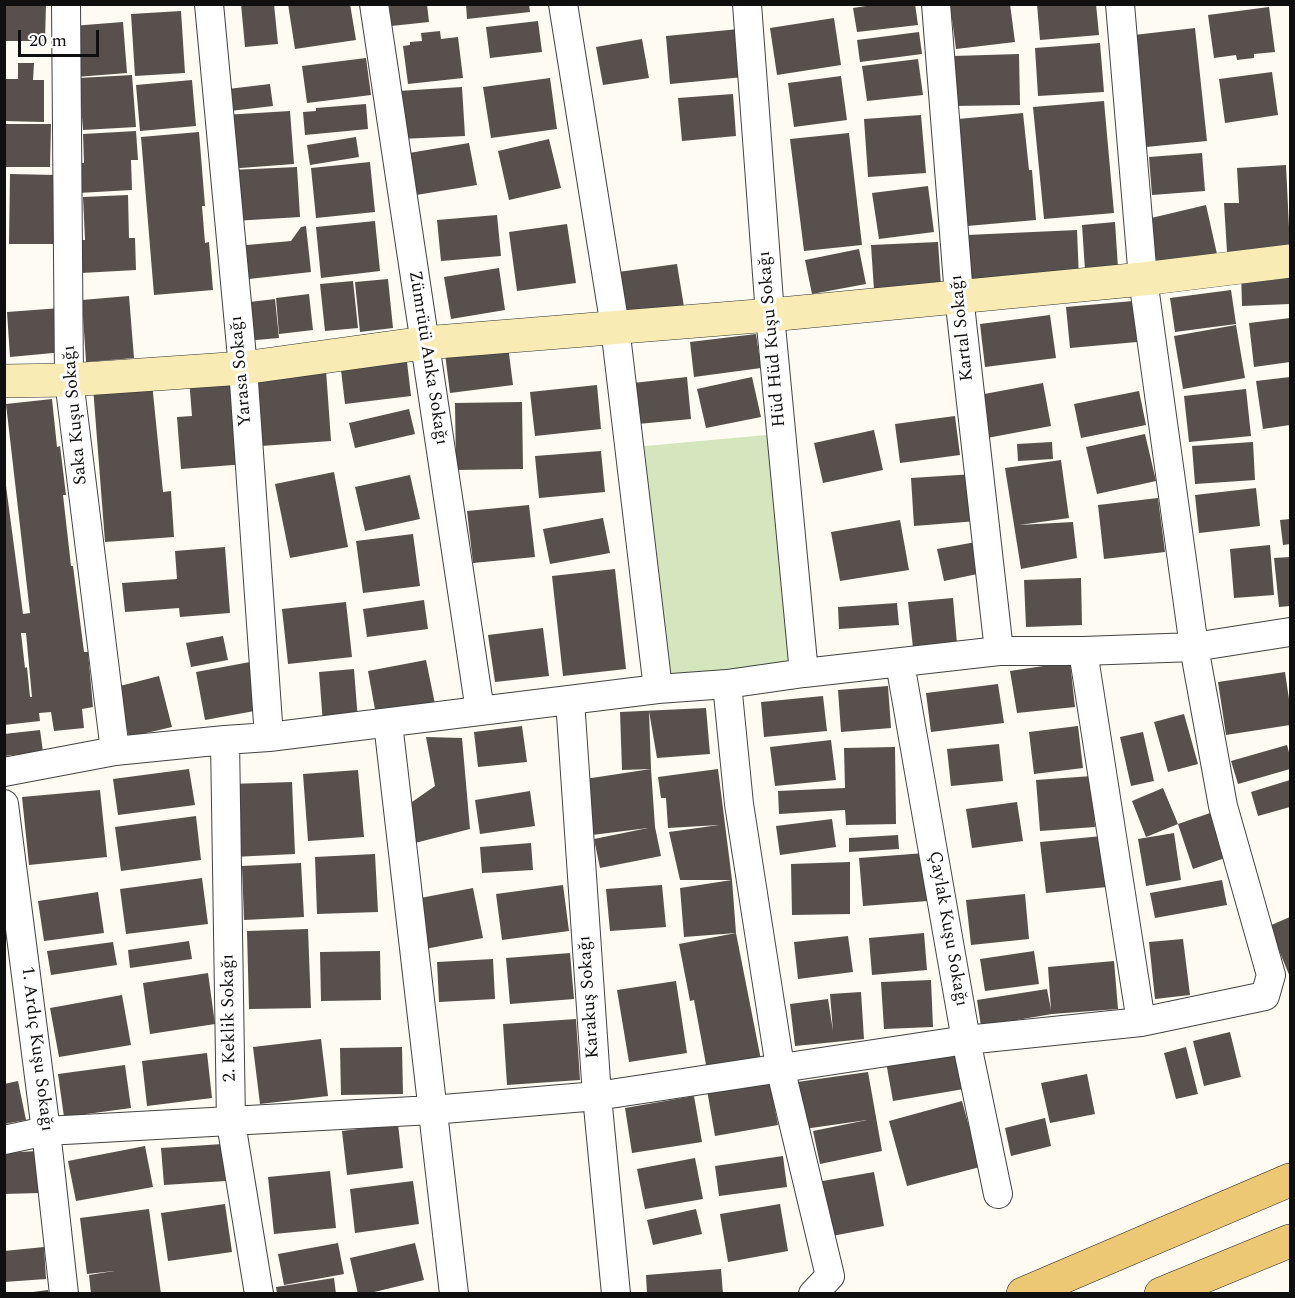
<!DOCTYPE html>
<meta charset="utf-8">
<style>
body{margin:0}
#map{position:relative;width:1295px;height:1298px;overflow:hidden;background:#fefbf2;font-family:Spectral,serif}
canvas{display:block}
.frame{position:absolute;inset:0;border:6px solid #0f0f0f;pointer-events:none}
.scale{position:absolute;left:18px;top:30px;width:81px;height:27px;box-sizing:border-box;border:3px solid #0f0f0f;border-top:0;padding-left:8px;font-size:18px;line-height:21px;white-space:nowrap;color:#0f0f0f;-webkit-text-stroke:4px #fff;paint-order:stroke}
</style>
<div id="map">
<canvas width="1295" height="1298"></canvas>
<div class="frame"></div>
<div class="scale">20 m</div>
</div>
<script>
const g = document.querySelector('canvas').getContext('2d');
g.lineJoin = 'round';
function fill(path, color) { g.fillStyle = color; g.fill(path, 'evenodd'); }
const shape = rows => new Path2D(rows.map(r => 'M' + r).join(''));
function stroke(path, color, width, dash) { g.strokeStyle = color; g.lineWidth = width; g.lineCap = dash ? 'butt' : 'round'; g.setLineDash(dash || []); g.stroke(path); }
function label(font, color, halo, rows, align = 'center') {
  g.font = font + ' Spectral,serif'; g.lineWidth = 6; g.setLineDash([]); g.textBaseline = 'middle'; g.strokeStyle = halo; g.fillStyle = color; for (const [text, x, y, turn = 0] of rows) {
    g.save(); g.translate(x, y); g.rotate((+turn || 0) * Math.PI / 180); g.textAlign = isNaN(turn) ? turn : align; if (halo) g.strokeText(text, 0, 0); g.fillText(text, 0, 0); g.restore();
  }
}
fill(shape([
 [777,434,799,667,662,684,634,447]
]), '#d5e6be');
fill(shape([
 [6,4,46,4,45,41,6,41],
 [241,4,274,4,278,44,245,47],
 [288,4,350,4,356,40,295,49],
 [389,4,427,4,429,22,391,26],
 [466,4,529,4,530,12,467,19],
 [879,4,915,4,918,25,857,32,853,8],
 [950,4,1010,4,1015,42,956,49],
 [1037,4,1096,4,1099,35,1040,40],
 [1269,7,1275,52,1254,54,1254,58,1237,60,1236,55,1214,58,1208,15],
 [181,11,185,73,135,76,131,14],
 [834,18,841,65,777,75,770,28],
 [538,21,542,52,490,58,486,27],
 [123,22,127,73,76,77,72,26],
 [1195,28,1207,141,1146,147,1134,35],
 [739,29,744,77,670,84,666,36],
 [440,31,441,39,458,37,463,78,408,84,403,46,410,45,410,42,422,41,421,33],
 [919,32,922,54,860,62,857,40],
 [642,39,649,78,603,85,596,47],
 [1100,43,1104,92,1038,96,1035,48],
 [1019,54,1020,105,954,106,953,56],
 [366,58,371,95,307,103,302,66],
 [918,59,923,95,867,101,862,66],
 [18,63,34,63,33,80,44,80,44,122,4,121,4,79,18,79],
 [1272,72,1278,115,1225,123,1219,79],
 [132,75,136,127,83,130,79,78],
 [841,76,847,120,794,127,788,83],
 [550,78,557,129,491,138,483,87],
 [192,80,196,126,140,131,136,85],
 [270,84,273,106,230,111,228,89],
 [462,87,465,136,401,139,398,91],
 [733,94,736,136,682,141,678,98],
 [1104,101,1114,213,1044,219,1033,107],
 [366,104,368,129,305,135,303,112,316,111,316,108],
 [290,111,294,164,227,169,224,115],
 [1023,113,1029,170,1032,170,1036,220,967,226,958,119],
 [921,115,926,173,868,177,864,119],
 [4,124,51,124,50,167,4,167],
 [136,131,138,160,131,160,132,190,78,193,77,163,84,163,83,134],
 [199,132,205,206,202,206,205,243,209,242,213,290,154,295,141,137],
 [849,133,862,245,804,251,790,139],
 [356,137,359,157,310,165,307,145],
 [549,139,561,188,509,200,498,151],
 [469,143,477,185,410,196,403,154],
 [1202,153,1205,191,1152,195,1149,157],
 [370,162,375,212,316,218,311,168],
 [1286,165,1290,248,1227,252,1224,203,1239,203,1237,168],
 [297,167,300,217,234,221,231,170],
 [10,174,56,175,55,244,9,244],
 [928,186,934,232,879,239,872,193],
 [128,195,129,238,135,238,136,270,81,273,80,240,85,240,83,197],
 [1206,205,1217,254,1158,267,1147,219],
 [497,215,501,256,441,261,437,220],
 [375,221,380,271,321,278,316,227],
 [1115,222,1118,268,1085,270,1082,225],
 [567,224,576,283,517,291,509,232],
 [306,226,311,272,240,280,236,246,291,241,301,227],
 [1077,230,1079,279,970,284,967,235],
 [938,242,941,286,874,290,871,245],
 [859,249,866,284,812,294,805,260],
 [677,264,685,313,626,322,618,272],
 [499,268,505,310,451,319,444,277],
 [1290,269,1290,304,1242,306,1241,271],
 [388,279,393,328,360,332,355,282],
 [353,281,358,328,325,331,320,284],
 [1231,290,1236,324,1175,332,1170,298],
 [309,294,313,330,279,334,276,298],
 [129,296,134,358,86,362,82,300],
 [275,299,279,338,245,341,241,303],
 [1133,301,1137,342,1070,348,1066,307],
 [61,308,64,352,10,357,7,312],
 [1050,315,1056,358,985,367,980,324],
 [1290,318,1290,362,1254,367,1249,323],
 [1236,325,1245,378,1183,389,1174,336],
 [756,334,761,368,694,377,690,342],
 [508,346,513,385,450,393,445,354],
 [407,362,411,396,345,404,341,370],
 [326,370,331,441,261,446,256,375],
 [239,373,246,464,181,469,177,417,192,416,189,378],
 [687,377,691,419,638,424,633,383],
 [752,377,761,417,706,428,697,389],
 [1290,377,1290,425,1263,429,1256,381],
 [152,383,163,492,171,491,174,537,105,542,93,387],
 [1043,383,1051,426,987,438,979,395],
 [597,385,601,429,535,436,530,392],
 [1246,389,1251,436,1189,442,1184,396],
 [1139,391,1146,425,1081,438,1074,404],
 [52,399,57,447,60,446,66,495,63,495,71,566,73,566,84,652,88,652,93,707,82,709,84,728,54,731,51,712,39,713,40,721,4,725,4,471,23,614,30,613,6,404],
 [21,633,26,633,32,697,30,697,27,667,25,668],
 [522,402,523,469,456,470,455,403],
 [409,409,415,434,355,448,349,423],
 [955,416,960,455,900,463,895,424],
 [874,430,883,470,823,483,814,443],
 [1145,434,1156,481,1097,494,1086,447],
 [1052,442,1053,459,1018,461,1017,444],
 [1253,442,1255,480,1195,484,1192,446],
 [601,451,605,492,539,498,535,456],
 [1061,460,1069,518,1019,525,1073,522,1077,558,1021,569,1005,468],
 [334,472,348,547,290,558,275,484],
 [974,474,977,521,914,526,911,478],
 [410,475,420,519,365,531,355,487],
 [1256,488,1260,526,1199,533,1195,495],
 [1158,498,1165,552,1104,559,1098,505],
 [529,505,535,557,473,563,467,511],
 [603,518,610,553,550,564,543,529],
 [1290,519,1290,544,1283,545,1280,520],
 [900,520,909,570,840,581,831,532],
 [413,534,420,586,363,593,356,541],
 [976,542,982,573,944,581,937,549],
 [1270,545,1274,595,1234,598,1230,549],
 [225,547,230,613,180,617,179,608,125,612,122,583,177,579,175,551],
 [1290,557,1290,606,1279,607,1274,558],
 [615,569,626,669,563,676,552,576],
 [1081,578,1082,625,1026,627,1024,580],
 [953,598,957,644,913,648,908,602],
 [424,600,428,629,367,637,363,609],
 [346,602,352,657,288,664,282,609],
 [897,603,899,625,839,629,838,607],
 [543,628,549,676,495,682,488,635],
 [223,636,228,660,191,667,186,643],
 [426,660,435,704,376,715,368,671],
 [250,662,260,710,205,720,196,672],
 [1070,662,1075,707,1017,713,1010,671],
 [354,669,358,721,323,724,319,672],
 [1285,672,1290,706,1290,725,1226,735,1218,682],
 [159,676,172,727,129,737,116,687],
 [998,684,1004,723,931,732,926,693],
 [888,686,891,728,841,732,838,690],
 [823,696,827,731,764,737,761,702],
 [706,708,710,754,657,758,649,711,651,769,622,770,620,712],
 [1184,714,1198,764,1168,772,1154,722],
 [522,726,527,762,478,767,474,732],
 [1078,726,1083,768,1034,774,1029,732],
 [40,730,43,752,4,756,4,734],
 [1143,732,1154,781,1131,786,1120,737],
 [426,737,462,738,470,829,407,845,412,802,435,786],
 [831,740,836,780,775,786,770,747],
 [999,744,1003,781,951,786,947,749],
 [1287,745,1290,756,1290,769,1238,784,1231,761],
 [895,747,896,824,846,825,845,810,779,814,778,791,845,788,844,748],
 [189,769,195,805,118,815,113,779],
 [651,769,655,827,661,856,600,868,594,839,648,828,592,835,585,779],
 [718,769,732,880,680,880,669,832,719,825,668,828,666,798,661,798,658,777],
 [358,770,364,837,308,841,303,774],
 [1092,776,1095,827,1040,831,1036,780],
 [1290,780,1290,807,1258,816,1251,792],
 [292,782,295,854,233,857,230,784],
 [1163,788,1178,824,1213,812,1228,857,1193,869,1178,824,1146,837,1132,801],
 [100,790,107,857,29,865,22,797],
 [530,791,535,826,480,834,475,800],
 [1017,802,1023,841,972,848,966,809],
 [196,816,201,860,121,871,115,827],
 [832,819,836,847,780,855,776,826],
 [1174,833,1181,880,1146,886,1138,839],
 [898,835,899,849,849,852,849,838],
 [1102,836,1107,887,1046,893,1040,842],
 [531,843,533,870,482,873,480,847],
 [925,853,928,901,863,906,859,858],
 [375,854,378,912,317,914,315,857],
 [850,862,850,914,792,915,791,864],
 [301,863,304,917,244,920,242,866],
 [202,878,208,924,126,934,120,889],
 [732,880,736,933,761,1060,707,1070,694,1000,690,1001,679,944,736,933,684,937,680,888],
 [1222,880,1227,905,1155,918,1150,893],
 [563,885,569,931,502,940,496,894],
 [662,885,666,927,610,931,606,889],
 [473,888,483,938,425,949,415,899],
 [98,892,104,933,44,941,38,901],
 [1025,894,1029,939,971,945,966,900],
 [1290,917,1290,977,1269,926],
 [308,929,311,1008,249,1009,247,931],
 [924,933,927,970,872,975,869,938],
 [848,936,853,972,798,979,794,942],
 [1183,939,1190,995,1155,999,1149,942],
 [189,941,192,959,130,968,128,950],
 [113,942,117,965,51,975,47,951],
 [380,951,381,1000,321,1001,320,952],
 [1034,951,1039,984,985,991,980,959],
 [570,953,574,999,510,1004,506,958],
 [493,959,495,999,439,1002,437,962],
 [1114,961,1118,1009,1052,1014,981,1026,977,1000,1047,989,1051,1010,1048,967],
 [208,973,215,1024,150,1034,143,983],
 [931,980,933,1027,884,1029,881,982],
 [676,981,687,1053,629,1062,617,990],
 [861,992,864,1039,795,1046,790,1004,828,999,833,1031,830,994],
 [122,995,131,1045,59,1057,50,1008],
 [576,1019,580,1080,507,1085,503,1024],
 [1230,1032,1241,1077,1204,1086,1193,1041],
 [321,1039,328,1096,260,1104,253,1047],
 [402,1047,403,1094,341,1095,340,1048],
 [1186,1047,1198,1094,1176,1099,1164,1053],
 [957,1049,964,1089,893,1101,886,1062],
 [207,1053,212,1098,147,1106,142,1061],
 [125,1065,131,1108,64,1117,58,1074],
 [868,1072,882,1151,820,1164,813,1131,867,1120,804,1129,797,1082],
 [1087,1074,1095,1114,1050,1123,1041,1083],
 [769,1079,778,1125,715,1136,707,1090],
 [18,1081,26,1120,4,1124,4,1084],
 [694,1096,702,1142,632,1153,625,1108],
 [962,1101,980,1167,907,1186,889,1121],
 [1045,1118,1051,1146,1011,1156,1005,1128],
 [398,1124,403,1168,347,1175,342,1131],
 [223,1144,226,1181,164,1185,161,1148],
 [145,1146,153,1187,76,1201,68,1161],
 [37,1151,39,1193,4,1194,4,1153],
 [783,1156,787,1187,719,1196,715,1166],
 [695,1158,703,1199,645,1209,637,1169],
 [330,1171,336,1228,274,1234,268,1177],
 [874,1172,884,1226,827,1237,817,1182],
 [413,1181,419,1224,355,1233,350,1189],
 [225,1204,232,1252,168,1261,161,1213],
 [780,1204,788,1251,728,1262,720,1214],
 [149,1209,161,1294,91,1294,89,1275,114,1271,87,1274,80,1218],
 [696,1209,702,1234,653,1245,647,1220],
 [338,1243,344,1274,284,1285,278,1254],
 [415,1243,424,1280,366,1294,358,1294,350,1258],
 [44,1247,46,1279,4,1282,4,1251],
 [721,1269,723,1294,647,1294,646,1275],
 [334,1278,336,1294,277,1294,276,1287],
 [48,1290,49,1294,33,1294,33,1292]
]), '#57504c');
const street = shape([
 [66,4,69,380,115,751],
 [209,4,243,368,269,737],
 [374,4,480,711],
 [563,4,615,327,658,689],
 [747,4,770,315,804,673],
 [936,4,959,296,999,651],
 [1083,651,1141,1022],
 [900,663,966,1040,998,1194],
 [727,684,739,804,780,1067,830,1276,813,1294],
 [570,700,597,1096,616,1294],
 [388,723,454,1294],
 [225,740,231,1123,259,1294],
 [4,772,115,751,225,740,269,737,658,689,727,684,804,673,999,651,1083,651,1194,647,1290,632],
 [4,804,46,1131,64,1294],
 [4,1140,46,1131,432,1110,597,1096,966,1040,1141,1022,1265,996,1271,975,1223,806,1194,647,1143,279,1120,4]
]);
const secondary = shape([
 [4,381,69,380,243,368,424,343,770,315,1143,279,1290,261]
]);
const primary = shape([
 [1023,1294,1290,1180],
 [1161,1294,1290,1241]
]);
stroke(street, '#424242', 30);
stroke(secondary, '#313131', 34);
stroke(primary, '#202020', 34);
stroke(street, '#fff', 28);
stroke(secondary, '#f8ecb4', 33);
stroke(primary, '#ecc875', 33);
label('18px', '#0f0f0f', '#fff', [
 ["Kartal Sokağı",963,328,-96],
 ["Hüd Hüd Kuşu Sokağı",773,339,-95],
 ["Zümrütü Anka Sokağı",427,358,81],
 ["Yarasa Sokağı",242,371,-95],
 ["Saka Kuşu Sokağı",76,415,-95],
 ["Çaylak Kuşu Sokağı",947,929,80],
 ["Karakuş Sokağı",590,997,-94],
 ["2. Keklik Sokağı",230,1018,-91],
 ["1. Ardıç Kuşu Sokağı",36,1049,83]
]);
</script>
